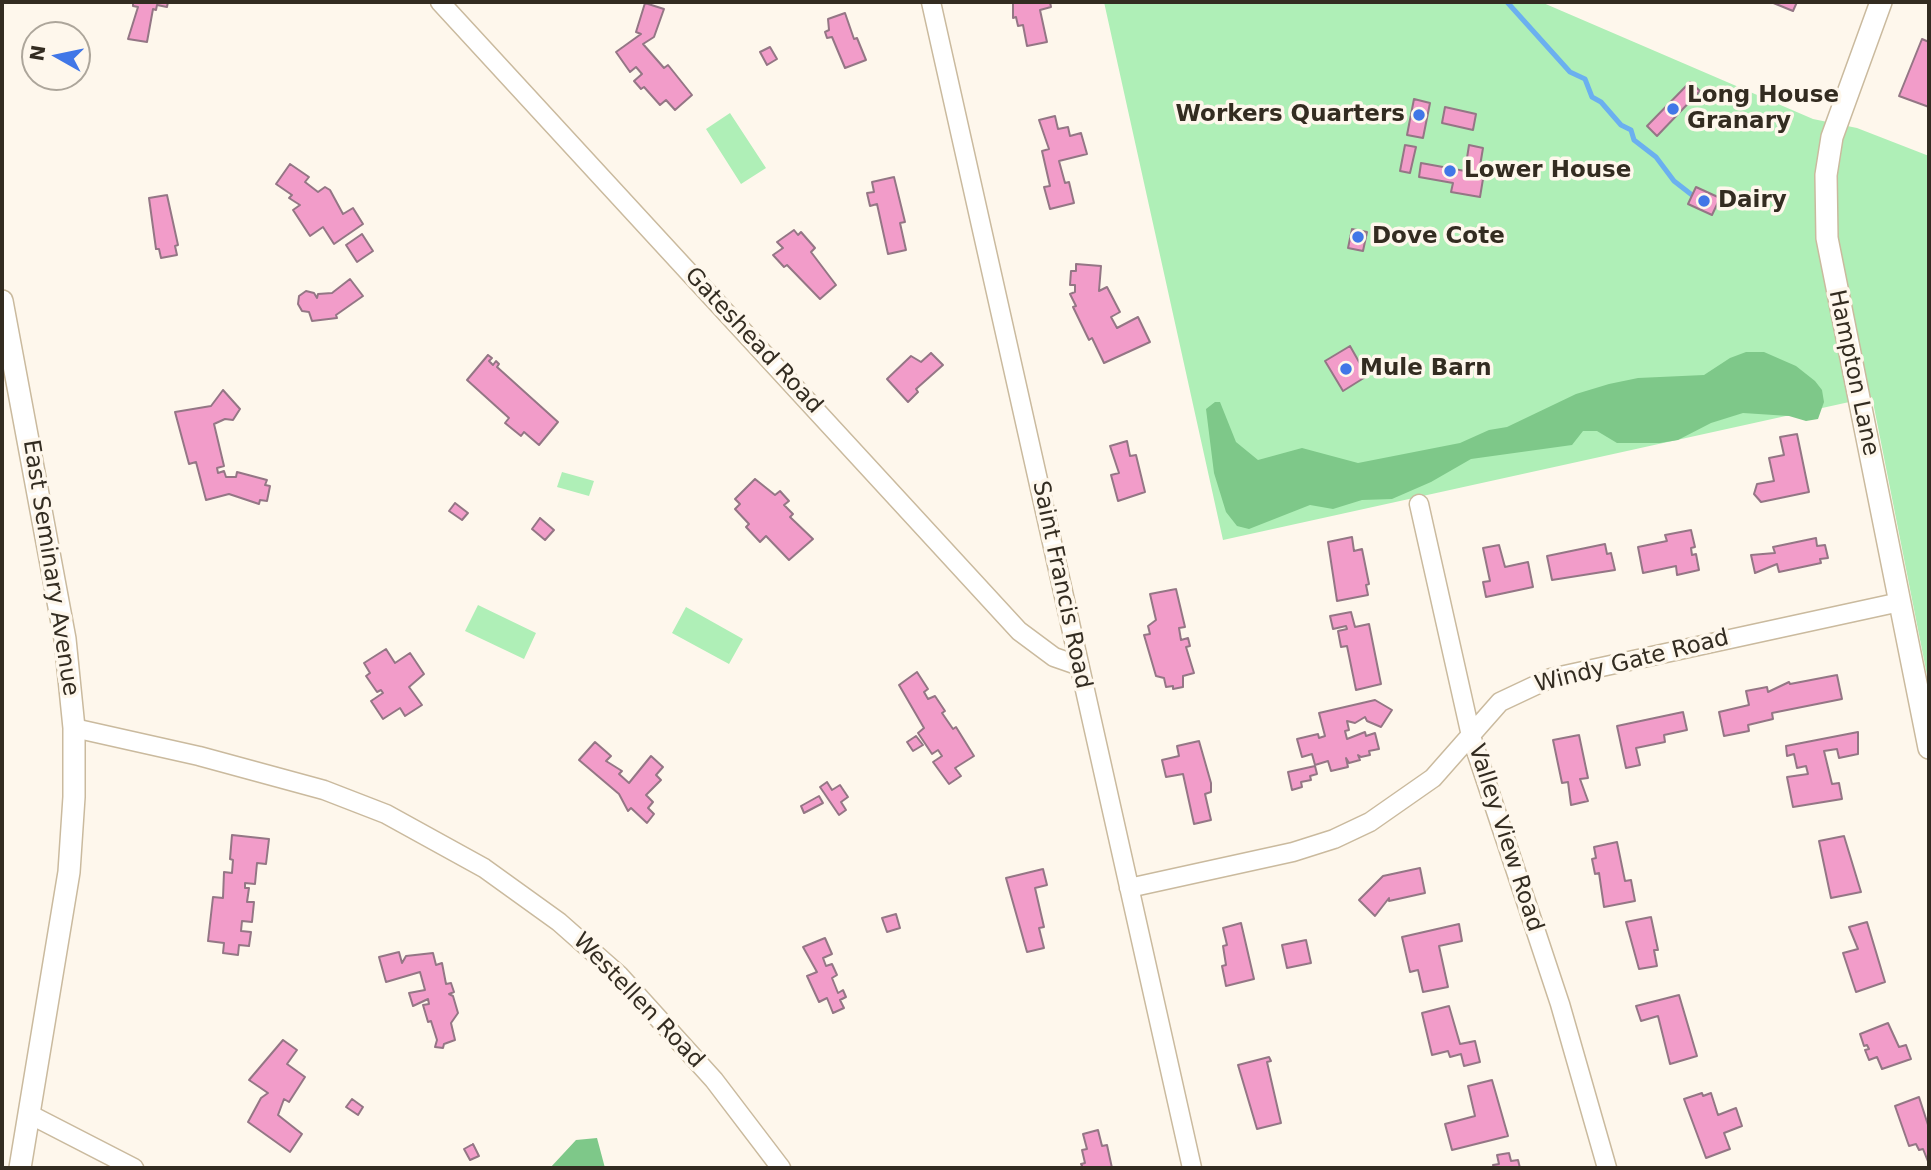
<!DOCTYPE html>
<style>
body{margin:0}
#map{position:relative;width:1931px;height:1170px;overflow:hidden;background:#fef7ec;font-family:"DejaVu Sans",sans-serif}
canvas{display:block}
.frame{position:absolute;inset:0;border:4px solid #332c21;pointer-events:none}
.north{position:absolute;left:21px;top:21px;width:70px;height:70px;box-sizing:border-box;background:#fef7ec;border:2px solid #ada69b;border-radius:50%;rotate:279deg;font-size:19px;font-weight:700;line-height:28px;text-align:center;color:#332c21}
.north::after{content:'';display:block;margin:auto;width:24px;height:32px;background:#4177e7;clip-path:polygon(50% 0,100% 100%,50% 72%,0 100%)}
</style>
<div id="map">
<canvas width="1931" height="1170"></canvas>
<div class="frame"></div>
<div class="north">N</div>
</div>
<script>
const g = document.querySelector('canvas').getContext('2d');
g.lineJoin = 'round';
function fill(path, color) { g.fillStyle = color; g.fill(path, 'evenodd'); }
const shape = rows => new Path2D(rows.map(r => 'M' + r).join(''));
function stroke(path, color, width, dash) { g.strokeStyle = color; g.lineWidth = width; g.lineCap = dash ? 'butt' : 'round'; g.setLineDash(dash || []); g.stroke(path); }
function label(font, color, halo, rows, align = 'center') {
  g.font = font + ' "DejaVu Sans",sans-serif'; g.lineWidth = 7; g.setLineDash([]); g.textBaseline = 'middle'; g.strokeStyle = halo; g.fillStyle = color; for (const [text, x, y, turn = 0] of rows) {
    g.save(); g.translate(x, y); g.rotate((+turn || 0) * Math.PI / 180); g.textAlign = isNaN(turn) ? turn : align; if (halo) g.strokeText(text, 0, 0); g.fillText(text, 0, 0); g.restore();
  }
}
fill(shape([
 [1104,2,1541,2,1813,119,1857,128,1929,156,1929,685,1872,397,1223,540],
 [730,113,766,168,741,184,706,129],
 [562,472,594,481,589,496,557,487],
 [478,605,536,633,524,659,465,631],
 [686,607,743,639,729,664,672,633]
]), '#afefb7');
fill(shape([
 [1746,352,1764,352,1796,366,1815,381,1822,390,1824,402,1818,419,1806,421,1789,416,1743,413,1711,423,1678,440,1660,443,1617,443,1597,431,1583,431,1572,445,1471,459,1431,482,1392,499,1362,500,1333,509,1310,505,1249,529,1237,526,1226,512,1214,473,1206,409,1215,402,1220,402,1236,442,1258,460,1302,448,1358,463,1460,443,1489,430,1507,427,1576,394,1609,384,1638,378,1704,375,1730,358],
 [597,1138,605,1168,550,1168,576,1140]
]), '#7ec889');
stroke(shape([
 [1507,2,1570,72,1585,79,1592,97,1601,102,1621,125,1631,130,1634,140,1656,157,1674,181,1692,195]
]), '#6bb0ef', 5);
const building = shape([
 [133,2,168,2,167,7,157,5,156,10,153,9,147,42,128,39,138,7,133,6,133,2],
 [1013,2,1050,2,1051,7,1040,10,1047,42,1027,46,1023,25,1018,26,1016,17,1013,18,1013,2],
 [1771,2,1797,2,1793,11,1771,2],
 [645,3,664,9,654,37,643,44,664,68,668,65,692,95,675,110,666,100,660,105,644,87,641,89,634,81,642,74,636,67,630,72,616,52,641,34,636,32,645,3],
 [845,13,854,39,857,38,866,60,845,68,832,37,827,38,825,32,829,30,828,19,845,13],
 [1922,39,1929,42,1929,107,1899,96,1922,39],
 [770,47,777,59,767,65,760,52,770,47],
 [1690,82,1700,91,1657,136,1647,126,1690,82],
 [1414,99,1430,103,1423,138,1407,135,1414,99],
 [1445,107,1476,114,1473,130,1442,123,1445,107],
 [1055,116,1058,129,1068,127,1070,136,1081,133,1087,154,1059,161,1065,183,1069,182,1074,203,1050,209,1044,187,1050,186,1042,151,1049,149,1039,120,1055,116],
 [1405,145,1416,147,1410,173,1400,171,1405,145],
 [1469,145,1483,148,1479,172,1484,173,1480,197,1451,192,1453,183,1419,177,1421,163,1465,171,1469,145],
 [290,164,309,177,305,182,318,192,325,187,330,190,343,214,353,208,363,224,334,244,323,227,310,236,293,210,300,205,289,198,292,195,276,184,290,164],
 [894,177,905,222,900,223,906,250,888,254,877,204,870,206,867,193,874,192,872,182,894,177],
 [1696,187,1720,198,1712,215,1688,204,1696,187],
 [167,195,178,245,175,246,177,255,161,258,159,249,156,249,149,198,167,195],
 [1352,229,1367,232,1363,251,1348,248,1352,229],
 [794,230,798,235,801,232,815,248,811,252,836,285,820,299,787,265,784,267,773,255,783,248,777,242,794,230],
 [362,234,373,251,357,262,346,245,362,234],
 [1076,264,1101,266,1099,291,1107,287,1120,312,1111,317,1117,328,1138,317,1150,342,1104,363,1092,338,1089,340,1073,307,1076,306,1070,294,1075,292,1075,285,1070,285,1071,271,1076,271,1076,264],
 [350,279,363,296,336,315,337,318,312,321,309,312,302,311,298,304,299,296,306,291,314,293,317,298,318,294,332,293,350,279],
 [1350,346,1367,376,1343,391,1325,361,1350,346],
 [931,353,943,365,916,389,918,392,908,402,887,379,911,356,921,362,931,353],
 [488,355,492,358,489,361,493,365,496,361,499,364,497,367,558,422,539,445,524,432,521,436,505,423,509,418,467,380,488,355],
 [223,390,240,409,233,420,225,419,214,424,224,466,217,468,218,473,224,471,226,477,236,477,237,472,267,480,265,485,270,486,267,501,260,500,259,504,229,494,206,500,196,462,189,464,175,412,211,406,223,390],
 [1797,434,1809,492,1761,502,1754,494,1757,484,1774,481,1769,458,1784,455,1780,437,1797,434],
 [1127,441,1130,456,1136,455,1145,492,1118,501,1111,475,1119,473,1110,446,1127,441],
 [755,479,775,495,780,491,789,501,784,505,793,514,790,517,813,539,789,560,766,536,760,542,746,527,749,524,735,509,740,504,735,499,755,479],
 [455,503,468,513,462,520,449,511,455,503],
 [540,518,554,530,545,540,532,529,540,518],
 [1691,530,1695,547,1691,548,1692,555,1696,554,1699,570,1677,575,1676,566,1643,573,1638,547,1667,541,1665,535,1691,530],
 [1352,537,1354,551,1362,549,1369,584,1366,585,1368,595,1337,601,1328,542,1352,537],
 [1816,538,1817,546,1825,545,1828,558,1820,559,1821,563,1779,572,1777,564,1755,573,1751,555,1775,553,1773,547,1816,538],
 [1605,544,1607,554,1611,553,1615,570,1552,580,1547,556,1605,544],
 [1499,545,1505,567,1528,562,1533,587,1486,597,1483,582,1490,581,1483,548,1499,545],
 [1176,589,1185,627,1179,628,1181,640,1188,638,1190,646,1186,647,1194,673,1183,676,1183,687,1173,689,1173,686,1166,687,1164,678,1156,676,1144,635,1150,634,1148,626,1156,620,1150,594,1176,589],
 [1351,612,1355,627,1369,624,1381,684,1356,690,1347,646,1341,647,1338,631,1347,629,1346,626,1333,629,1330,616,1351,612],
 [386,649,395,663,410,653,424,674,409,687,422,705,405,716,400,708,383,719,371,701,383,693,381,690,377,692,366,676,370,673,364,663,386,649],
 [917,672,928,689,924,692,928,699,935,696,945,711,942,713,953,729,956,727,974,756,955,768,961,776,949,784,933,762,942,756,938,750,932,754,918,733,924,728,899,685,917,672],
 [1837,675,1842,699,1772,713,1773,719,1748,725,1749,731,1724,736,1719,712,1749,705,1746,691,1767,687,1768,692,1789,682,1790,684,1837,675],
 [1375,700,1392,710,1381,727,1367,721,1365,717,1355,723,1347,721,1349,730,1345,731,1347,739,1365,732,1366,736,1375,733,1379,749,1369,751,1370,755,1361,757,1358,755,1360,760,1349,763,1346,758,1348,767,1331,771,1328,761,1315,765,1312,754,1302,757,1297,739,1318,734,1319,738,1325,736,1319,713,1375,700],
 [1683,712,1687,730,1664,735,1665,742,1636,748,1640,765,1626,768,1617,726,1683,712],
 [1858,732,1858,754,1839,758,1837,749,1824,751,1832,784,1839,783,1842,799,1793,807,1787,777,1808,774,1806,766,1797,768,1794,754,1787,756,1786,746,1858,732],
 [1579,735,1588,778,1580,779,1588,801,1571,805,1568,782,1562,783,1553,740,1579,735],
 [916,736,923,745,913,751,907,742,916,736],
 [1199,741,1211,783,1211,792,1205,794,1211,820,1194,824,1183,774,1166,777,1162,760,1179,756,1177,746,1199,741],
 [595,742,611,756,606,761,622,771,619,774,629,783,651,756,663,767,656,775,661,780,646,795,653,802,648,808,654,814,647,823,631,808,628,811,619,794,579,760,595,742],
 [1315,766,1317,774,1310,776,1311,780,1301,782,1302,787,1292,790,1288,772,1315,766],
 [827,782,832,790,840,785,848,797,841,802,846,810,839,815,820,787,827,782],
 [819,796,823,803,804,813,801,806,819,796],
 [232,835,269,839,266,864,257,863,255,884,245,883,245,888,249,888,247,902,254,902,252,922,242,921,241,931,251,932,249,946,239,945,238,955,223,953,224,943,208,941,213,897,223,898,224,872,232,873,233,860,230,859,232,835],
 [1844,836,1861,892,1831,898,1819,841,1844,836],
 [1617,842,1625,881,1631,880,1635,901,1604,907,1599,873,1595,874,1592,859,1596,858,1594,847,1617,842],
 [1420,868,1425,893,1389,901,1389,898,1375,916,1359,900,1383,876,1420,868],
 [1043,869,1047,885,1035,888,1044,927,1039,928,1044,948,1027,952,1006,878,1043,869],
 [896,914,900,928,887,932,882,918,896,914],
 [1651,917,1658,950,1654,950,1657,966,1639,969,1626,922,1651,917],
 [1867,922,1885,982,1856,992,1843,953,1858,949,1849,927,1867,922],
 [1241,923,1254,979,1226,986,1222,966,1226,965,1223,946,1227,945,1223,928,1241,923],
 [1459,924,1462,941,1439,946,1448,987,1423,992,1418,970,1410,972,1402,937,1459,924],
 [825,938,832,954,823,958,826,966,832,964,837,975,832,978,838,993,843,990,846,997,840,1000,844,1008,833,1013,827,998,819,1002,807,976,817,972,803,947,825,938],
 [1306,940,1311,963,1287,968,1282,945,1306,940],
 [399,952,402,963,406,956,433,953,436,965,442,963,446,984,451,983,454,992,449,994,453,996,458,1013,451,1023,455,1040,444,1044,443,1048,435,1047,437,1040,431,1021,428,1022,423,1005,429,1004,428,999,413,1006,409,993,425,990,420,972,386,982,379,957,399,952],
 [1679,995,1697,1056,1670,1064,1658,1016,1641,1021,1636,1006,1679,995],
 [1449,1006,1460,1044,1475,1041,1480,1062,1464,1066,1461,1054,1450,1057,1448,1051,1432,1055,1422,1013,1449,1006],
 [1888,1023,1899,1047,1906,1045,1911,1059,1882,1069,1877,1057,1869,1060,1865,1050,1869,1049,1867,1045,1864,1046,1860,1034,1888,1023],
 [283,1040,297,1050,287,1064,305,1077,289,1102,284,1099,278,1115,302,1134,290,1152,248,1122,261,1098,268,1093,249,1080,283,1040],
 [1269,1057,1271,1061,1267,1062,1281,1123,1257,1129,1238,1065,1269,1057],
 [1492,1080,1508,1136,1452,1150,1445,1124,1475,1116,1468,1086,1492,1080],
 [1702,1093,1703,1096,1711,1093,1718,1115,1736,1108,1742,1126,1724,1133,1730,1149,1706,1158,1684,1099,1702,1093],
 [1919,1097,1929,1128,1929,1164,1923,1149,1919,1150,1916,1144,1909,1146,1895,1106,1919,1097],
 [352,1099,363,1107,358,1115,346,1107,352,1099],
 [1098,1130,1102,1146,1107,1145,1112,1168,1083,1168,1081,1164,1085,1163,1082,1150,1087,1149,1083,1134,1098,1130],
 [473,1144,479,1156,470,1160,464,1149,473,1144],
 [1509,1153,1511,1161,1518,1160,1520,1168,1494,1168,1493,1165,1499,1164,1497,1155,1509,1153]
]);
fill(building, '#f29cc9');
stroke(building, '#947685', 2);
const minor = shape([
 [440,2,1019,631,1054,657,1077,665],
 [931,2,1192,1168],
 [1419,504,1471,736,1560,1004,1607,1168],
 [74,728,199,756,324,790,386,814,484,868,559,922,619,975,714,1080,781,1168],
 [1129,888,1293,852,1334,839,1370,822,1433,778,1500,702,1551,678,1900,602],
 [29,1114,134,1168]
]);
const tertiary = shape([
 [1881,2,1832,137,1826,175,1827,238,1929,748],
 [2,301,65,639,74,728,74,797,69,872,20,1168]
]);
stroke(minor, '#caba9e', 21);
stroke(tertiary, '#caba9e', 24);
stroke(minor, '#fff', 18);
stroke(tertiary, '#fff', 21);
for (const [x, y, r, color] of [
 [1673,109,7,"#4177e7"],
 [1419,115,7,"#4177e7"],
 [1450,171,7,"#4177e7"],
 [1704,201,7,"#4177e7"],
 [1358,237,7,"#4177e7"],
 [1346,369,7,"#4177e7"]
]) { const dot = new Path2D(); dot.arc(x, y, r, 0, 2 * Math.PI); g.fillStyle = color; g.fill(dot); stroke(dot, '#fef7ec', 2.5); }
label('bold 23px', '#332c21', '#fef7ec', [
 ["Long House",1687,96],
 ["Granary",1687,122],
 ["Workers Quarters",1405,115,"right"],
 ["Lower House",1464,171],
 ["Dairy",1718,201],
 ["Dove Cote",1372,237],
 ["Mule Barn",1360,369]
], 'left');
label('23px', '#332c21', '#fef7ec', [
 ["Gateshead Road",753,341,47],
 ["Hampton Lane",1853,373,78],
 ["East Seminary Avenue",50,568,81],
 ["Saint Francis Road",1061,585,78],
 ["Windy Gate Road",1632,662,-14],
 ["Valley View Road",1505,838,72],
 ["Westellen Road",638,1001,46]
]);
</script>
